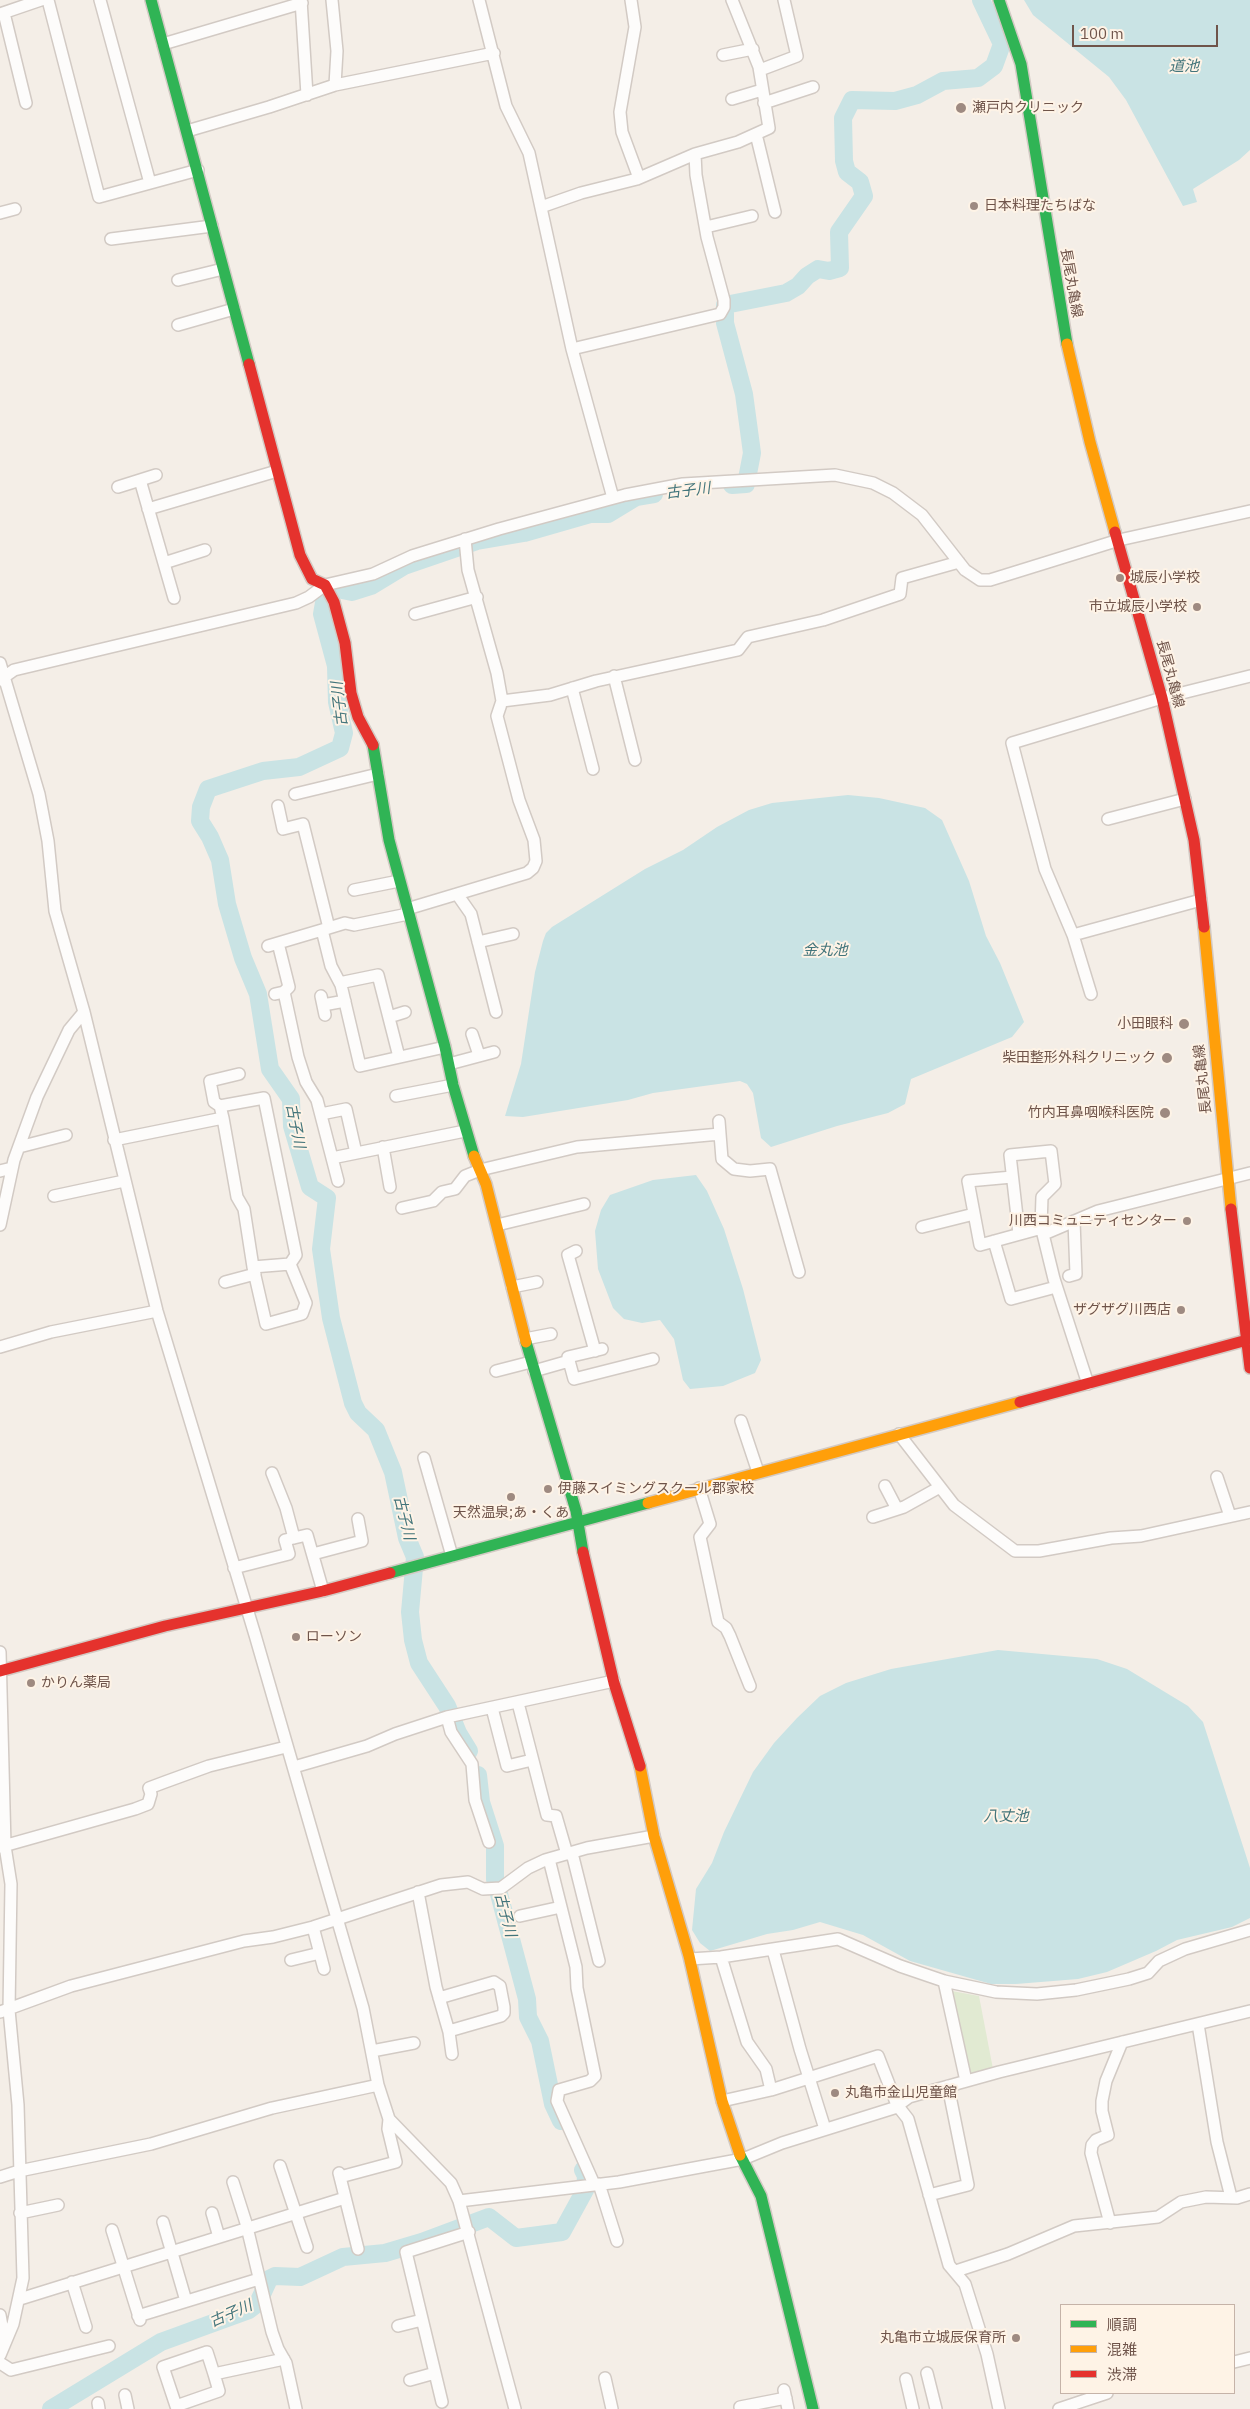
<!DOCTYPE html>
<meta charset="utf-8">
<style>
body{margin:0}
#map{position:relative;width:1250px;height:2409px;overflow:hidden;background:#f4eee7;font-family:"IBM Plex Sans","Noto Sans JP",sans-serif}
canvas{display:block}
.legend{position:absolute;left:1060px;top:2304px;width:175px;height:90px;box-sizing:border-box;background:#fef3e6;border:1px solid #c5b3a8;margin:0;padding:6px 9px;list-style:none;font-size:15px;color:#6f544a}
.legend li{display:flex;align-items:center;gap:10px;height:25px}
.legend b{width:25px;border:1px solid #c5b3a8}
.scale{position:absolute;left:1072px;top:25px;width:146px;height:22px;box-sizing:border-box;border:2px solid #6f544a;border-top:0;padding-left:6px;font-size:15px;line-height:18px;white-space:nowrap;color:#6f544a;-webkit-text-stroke:4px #fef3e6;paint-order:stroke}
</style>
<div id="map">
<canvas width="1250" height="2409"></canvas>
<ul class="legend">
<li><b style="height:6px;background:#30b455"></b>順調</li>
<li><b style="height:6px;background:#ff9f0a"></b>混雑</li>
<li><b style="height:6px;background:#e5322d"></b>渋滞</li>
</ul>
<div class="scale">100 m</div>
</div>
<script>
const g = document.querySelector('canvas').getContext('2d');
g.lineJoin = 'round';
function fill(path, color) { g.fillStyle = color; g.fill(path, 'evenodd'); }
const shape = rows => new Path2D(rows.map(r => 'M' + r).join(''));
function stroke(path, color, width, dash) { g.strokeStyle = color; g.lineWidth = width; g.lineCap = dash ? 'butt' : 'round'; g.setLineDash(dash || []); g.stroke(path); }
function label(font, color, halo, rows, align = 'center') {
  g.font = font + ' "IBM Plex Sans","Noto Sans JP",sans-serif'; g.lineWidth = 4; g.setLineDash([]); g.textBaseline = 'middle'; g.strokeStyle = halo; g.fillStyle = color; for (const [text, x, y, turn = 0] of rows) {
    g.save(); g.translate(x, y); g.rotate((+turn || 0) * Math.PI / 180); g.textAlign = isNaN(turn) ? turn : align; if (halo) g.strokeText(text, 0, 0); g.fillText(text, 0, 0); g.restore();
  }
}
fill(shape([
 [952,1991,979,1996,993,2069,971,2074,968,2071]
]), '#e1ead2');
fill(shape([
 [1024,0,1250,0,1250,150,1239,160,1193,189,1197,202,1183,206,1126,100,1109,77,1033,15],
 [848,795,879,798,925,808,942,820,969,881,986,936,1000,963,1024,1022,1012,1037,911,1079,905,1104,888,1113,837,1126,771,1147,761,1138,753,1093,747,1084,740,1081,653,1093,628,1100,523,1117,505,1116,521,1064,535,972,543,941,546,933,552,927,645,869,683,850,717,827,749,810,772,803],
 [696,1175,707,1191,724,1229,743,1289,761,1360,755,1373,723,1386,690,1389,683,1380,674,1339,660,1320,642,1323,624,1319,613,1308,598,1269,595,1231,601,1210,610,1195,653,1180],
 [998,1650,1097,1659,1127,1669,1188,1706,1203,1722,1250,1868,1250,1918,1232,1927,1177,1940,1156,1951,1107,1972,1078,1979,1016,1984,991,1984,910,1961,863,1935,820,1922,793,1930,767,1934,710,1951,700,1943,692,1930,696,1889,712,1863,724,1832,753,1772,774,1743,797,1718,820,1696,846,1683,891,1669]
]), '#c9e3e4');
stroke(shape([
 [732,485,746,484,752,453,744,394,725,323,725,305,786,293,798,286,807,276,818,269,829,271,840,268,839,232,864,196,860,182,847,172,844,161,843,118,852,100,895,101,917,95,943,81,978,78,994,66,1002,44,981,0],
 [469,1751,458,1733,447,1706,419,1663,413,1640,410,1612,415,1557,407,1538,393,1472,376,1430,358,1413,353,1403,331,1318,321,1249,327,1198,310,1187,292,1126,291,1099,270,1069,258,994,243,958,227,904,220,860,210,837,200,821,201,807,208,789,263,771,299,767,340,748,344,733,337,702,336,666,322,614,325,597,337,589,352,592,371,586,404,566,477,541,524,533,590,514,608,514,636,497,654,494],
 [478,1775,481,1802,495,1846,495,1879,527,1999,528,2017,540,2041,553,2104,561,2121],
 [51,2409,161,2342,249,2310,258,2303,269,2279,275,2276,300,2277,343,2257,385,2253,422,2242,489,2217,516,2238,562,2232,585,2190,586,2176,583,2170]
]), '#c9e3e4', 18);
const street = shape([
 [48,0,99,197,198,170],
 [100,0,150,183],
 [301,0,307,95],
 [332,0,337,51,335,85],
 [479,0,506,106,529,153,572,349,613,498],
 [631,0,635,27,620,112,622,132,639,178],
 [4,13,26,103],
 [0,14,41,0],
 [163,44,302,3],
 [723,55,753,49],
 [760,70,797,56,784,0],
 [732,99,762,90],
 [764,103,813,87],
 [187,131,269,107,335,85,494,53],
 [756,134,775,212],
 [541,207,581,193,637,179,695,154],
 [0,213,15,209],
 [706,227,752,216],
 [111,239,212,226],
 [178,280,223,269],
 [178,325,234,309],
 [572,349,720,314,724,307,724,300,707,237,696,175,695,154,738,142,769,128,759,67,732,0],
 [140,480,174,598],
 [118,487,156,475],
 [148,509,277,471],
 [164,563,205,550],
 [415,614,477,597],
 [0,663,39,794,48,841,55,911,84,1012,157,1311,255,1635,363,2008,378,2085,389,2119,388,2129,396,2162,340,2177],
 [614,676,635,760],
 [0,680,14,670,296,603,309,597,325,585,373,574,412,556,499,529,625,495,683,484,835,475,873,483,893,493,922,515,965,570,980,580,990,580,1119,540,1250,511],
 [572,688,593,769],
 [502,701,550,695,596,681,738,650,748,637,823,620,900,594,902,578,959,562],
 [295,794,378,774],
 [278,806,283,829,303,824,329,928],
 [1108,819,1185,799],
 [354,890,399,881],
 [457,894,471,914,496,1012],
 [407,909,527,873,533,868,536,861,534,840,519,800,497,716,502,701,497,673,468,570,465,539],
 [408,914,354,925,345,923,322,930,331,966,341,985,360,1066,445,1047],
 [1073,935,1201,900],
 [478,942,513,934],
 [268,946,322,930],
 [341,985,344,982,378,975,399,1057],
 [284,992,298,1057,306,1082,317,1100,338,1181],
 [275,994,284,992,289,987,278,943],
 [1091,994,1073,935,1045,869,1012,743,1162,698,1250,676],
 [321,996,325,1015],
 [323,1005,345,1001],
 [389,1017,405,1012],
 [472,1034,479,1055],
 [449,1064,494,1052],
 [396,1096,453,1085],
 [220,1106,214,1102,210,1081,239,1074],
 [321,1114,346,1109,356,1153],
 [719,1121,720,1134],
 [114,1140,223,1118,220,1106,264,1098,296,1255,290,1264,253,1267,244,1209,237,1197,223,1118],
 [19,1147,66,1135],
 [383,1147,390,1187],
 [332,1158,465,1131],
 [0,1171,12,1168],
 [1012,1177,968,1181,980,1245,1042,1228],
 [54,1196,124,1181],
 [402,1208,433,1201,442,1192,455,1189,465,1176,480,1170,577,1147,720,1134,722,1159,734,1169,750,1171,770,1169,799,1272],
 [0,1225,14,1160,37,1097,69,1030,84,1012],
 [497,1225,584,1204],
 [922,1227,974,1214],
 [1019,1234,1010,1155,1051,1151,1055,1184,1042,1197,1041,1226,1054,1279,1088,1384],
 [1044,1234,1098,1211,1250,1173],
 [994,1241,1011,1299,1056,1287],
 [576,1251,568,1255,595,1351],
 [253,1267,266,1324,302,1314,306,1303,290,1264],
 [1069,1276,1076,1274,1074,1221],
 [225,1282,255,1274],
 [512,1287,537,1282],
 [525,1339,551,1334],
 [0,1347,51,1332,157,1311],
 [602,1349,568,1357,574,1379,653,1359],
 [496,1371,531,1362],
 [534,1371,569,1361],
 [741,1421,758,1472],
 [899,1434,954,1505,1015,1551,1039,1551,1111,1538,1141,1536,1250,1512],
 [424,1458,452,1556],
 [272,1473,286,1508,294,1538],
 [1217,1477,1230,1516],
 [885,1486,897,1509],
 [699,1488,710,1524,700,1537,718,1622,726,1628,730,1636,750,1686],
 [873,1517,904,1507,940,1487],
 [313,1554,362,1541,358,1519],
 [234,1568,289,1554,285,1540,307,1535,323,1591],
 [0,1652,5,1846,11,1884,9,2010,18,2105,23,2278,13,2324,0,2355],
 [518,1703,547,1815,556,1816,567,1854],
 [492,1708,507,1766,532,1760],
 [447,1717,451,1732,472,1764,475,1800,489,1842],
 [294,1767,367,1746,395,1734,447,1717,614,1681],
 [0,1847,135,1809,148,1804,151,1794,149,1788,165,1782,209,1766,286,1747],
 [572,1853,599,1961],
 [549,1859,576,1967,577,1988,595,2076,590,2081,559,2090,557,2101,594,2184],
 [418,1892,436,1987,449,2032,452,2054],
 [520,1916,561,1907],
 [313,1927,324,1969],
 [773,1950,800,2049,825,2129],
 [721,1957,747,2042,766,2069,771,2090],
 [690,1959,721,1957,838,1939,900,1966,944,1981,996,1992,1037,1994,1076,1990,1129,1979,1148,1973,1159,1961,1185,1949,1250,1930],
 [291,1960,320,1953],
 [944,1981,966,2081],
 [439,1998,494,1982,500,1986,504,2007,504,2013,501,2016,449,2031],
 [0,2012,71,1986,244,1941,273,1937,313,1927,441,1885,468,1882,483,1889,501,1888,528,1868,545,1860,587,1848,654,1836],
 [1198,2024,1217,2142,1231,2197],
 [372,2051,414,2043],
 [722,2101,771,2090,878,2056,897,2105,908,2119,949,2265,965,2284,987,2354,999,2409],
 [389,2119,451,2183,459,2201,515,2409],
 [280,2166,307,2247],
 [339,2173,358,2249],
 [0,2177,19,2171,151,2144,272,2108,378,2085],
 [233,2182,246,2223,272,2332,278,2349,286,2363,296,2409],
 [599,2184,617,2241],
 [929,2195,968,2185,948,2086],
 [459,2201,619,2182,743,2159,782,2143,894,2108,909,2097,999,2072,1250,2011],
 [20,2213,58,2205],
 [212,2213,219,2237],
 [163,2222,186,2301],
 [1110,2223,1091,2153,1092,2145,1096,2140,1108,2135,1102,2111,1102,2101,1106,2081,1122,2042],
 [112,2230,140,2320],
 [956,2271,1008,2254,1074,2226,1158,2217,1181,2202,1206,2197,1237,2198,1250,2194],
 [72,2282,86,2327],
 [20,2299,345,2198],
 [0,2315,5,2343],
 [138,2316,259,2279],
 [398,2326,422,2320],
 [1234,2362,1250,2358],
 [0,2363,11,2370,109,2346],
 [927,2373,936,2409],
 [214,2374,207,2352,163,2367,176,2406,219,2391,214,2374,284,2359],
 [605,2378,612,2409],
 [906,2379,913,2409],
 [410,2380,435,2373],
 [784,2390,788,2409],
 [125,2395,128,2409],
 [442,2402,406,2252,469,2232],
 [98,2403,99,2409],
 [740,2407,786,2398],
 [1059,2409,1107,2393]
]);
const fast = shape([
 [151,0,249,364],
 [999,0,1021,64,1067,344],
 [373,745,389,840,445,1047,453,1085,474,1156],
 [526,1342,576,1511,583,1552],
 [390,1573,648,1503],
 [740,2155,761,2196,813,2409]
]);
const slow = shape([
 [1067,344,1090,442,1115,532],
 [1204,927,1231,1209],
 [474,1156,486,1184,526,1342],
 [648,1503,1020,1402],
 [640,1766,654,1836,689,1956,722,2101,740,2155]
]);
const jam = shape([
 [249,364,300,555,312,579,325,585,334,602,345,643,351,693,358,717,373,745],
 [1115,532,1162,698,1194,840,1204,927],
 [1231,1209,1250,1368],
 [1020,1402,1247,1340],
 [583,1552,614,1683,640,1766],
 [0,1671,165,1626,323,1591,390,1573]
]);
stroke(street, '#d2cac4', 14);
stroke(fast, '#d3cac4', 14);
stroke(slow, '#d3cac4', 14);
stroke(jam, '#d3cac4', 14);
stroke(street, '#fdfcfb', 11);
stroke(fast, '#30b455', 11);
stroke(slow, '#ff9f0a', 11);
stroke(jam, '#e5322d', 11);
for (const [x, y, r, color] of [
 [961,108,6,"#9e8a81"],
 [974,206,5,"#9e8a81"],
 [1120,578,5,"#9e8a81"],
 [1197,607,5,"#9e8a81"],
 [1184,1024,6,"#9e8a81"],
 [1167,1058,6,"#9e8a81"],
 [1165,1113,6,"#9e8a81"],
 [1187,1221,5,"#9e8a81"],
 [1181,1310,5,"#9e8a81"],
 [548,1489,5,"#9e8a81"],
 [511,1497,5,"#9e8a81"],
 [296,1637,5,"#9e8a81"],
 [31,1683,5,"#9e8a81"],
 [835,2093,5,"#9e8a81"],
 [1016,2338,5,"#9e8a81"]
]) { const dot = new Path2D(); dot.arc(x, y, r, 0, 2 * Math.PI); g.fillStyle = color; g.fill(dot); stroke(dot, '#fef3e6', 2); }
label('14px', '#6f544a', '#fef3e6', [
 ["瀬戸内クリニック",972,108],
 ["日本料理たちばな",984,206],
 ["城辰小学校",1130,578],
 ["市立城辰小学校",1187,607,"right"],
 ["小田眼科",1173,1024,"right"],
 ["柴田整形外科クリニック",1156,1058,"right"],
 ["竹内耳鼻咽喉科医院",1154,1113,"right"],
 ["川西コミュニティセンター",1177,1221,"right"],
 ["ザグザグ川西店",1171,1310,"right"],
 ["伊藤スイミングスクール郡家校",558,1489],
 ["天然温泉;あ・くあ",511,1513,"center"],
 ["ローソン",306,1637],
 ["かりん薬局",41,1683],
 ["丸亀市金山児童館",845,2093],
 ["丸亀市立城辰保育所",1006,2338,"right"]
], 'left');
label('14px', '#6f544a', '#fef3e6', [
 ["長尾丸亀線",1071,283,80],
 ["長尾丸亀線",1170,674,75],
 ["長尾丸亀線",1203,1079,-96]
]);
label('italic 15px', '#43757b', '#fef3e6', [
 ["道池",1184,67],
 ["古子川",688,491,-7],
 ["古子川",340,704,-97],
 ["金丸池",825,951],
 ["古子川",295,1126,79],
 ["古子川",404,1518,76],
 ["八丈池",1006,1817],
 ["古子川",505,1915,75],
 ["古子川",231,2314,-24]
]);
</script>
